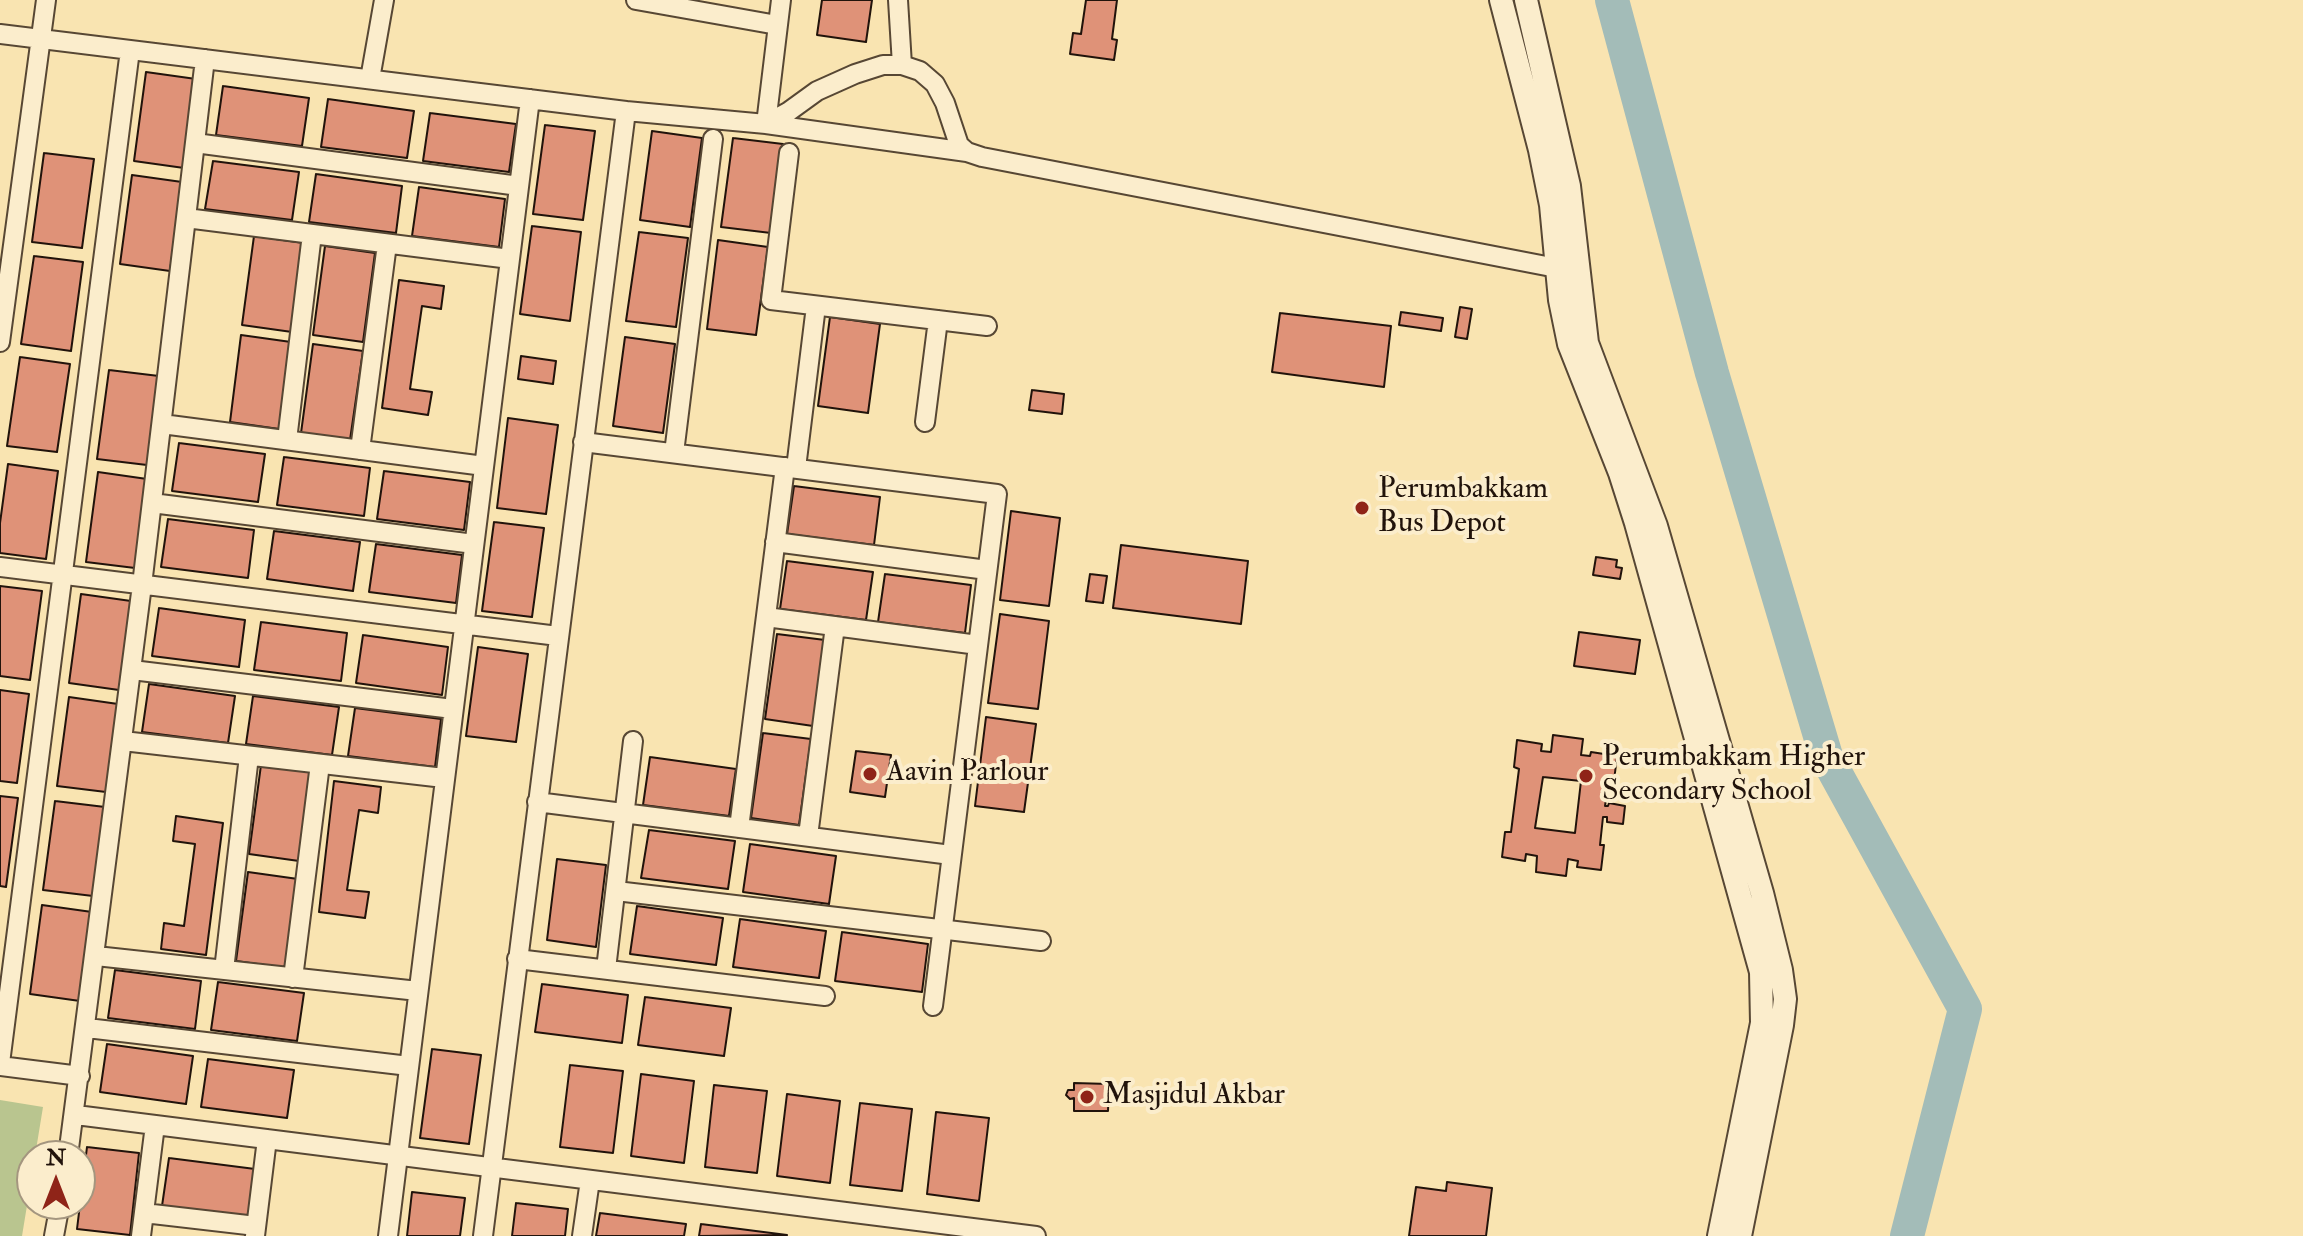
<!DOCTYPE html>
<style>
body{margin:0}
#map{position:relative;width:2303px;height:1236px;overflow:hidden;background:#f9e4b1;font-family:"IM FELL Double Pica",serif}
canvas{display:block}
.north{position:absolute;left:16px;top:1140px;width:80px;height:80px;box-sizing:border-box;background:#fbedcc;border:2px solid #a4967f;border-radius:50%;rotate:0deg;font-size:22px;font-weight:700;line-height:32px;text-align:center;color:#21130b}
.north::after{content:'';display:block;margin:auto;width:28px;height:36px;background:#8f2418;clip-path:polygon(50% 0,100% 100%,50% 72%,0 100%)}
</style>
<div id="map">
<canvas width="2303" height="1236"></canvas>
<div class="north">N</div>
</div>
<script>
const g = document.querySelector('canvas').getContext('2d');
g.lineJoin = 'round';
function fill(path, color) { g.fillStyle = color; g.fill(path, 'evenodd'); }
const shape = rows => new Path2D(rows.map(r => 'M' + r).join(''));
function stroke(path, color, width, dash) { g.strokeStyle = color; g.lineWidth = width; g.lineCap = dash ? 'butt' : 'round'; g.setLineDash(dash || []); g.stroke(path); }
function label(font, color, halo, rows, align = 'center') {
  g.font = font + ' "IM FELL Double Pica",serif'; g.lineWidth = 8; g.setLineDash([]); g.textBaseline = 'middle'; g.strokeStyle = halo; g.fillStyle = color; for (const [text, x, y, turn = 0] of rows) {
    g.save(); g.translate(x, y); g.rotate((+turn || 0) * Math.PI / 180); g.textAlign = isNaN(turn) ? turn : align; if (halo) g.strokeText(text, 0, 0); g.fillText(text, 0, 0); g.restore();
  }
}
fill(shape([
 [0,1100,43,1107,35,1156,32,1156,32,1175,22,1236,0,1236]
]), '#b9c58f');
stroke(shape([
 [1612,0,1712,373,1826,756,1965,1009,1907,1236]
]), '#a3bcb8', 34);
const building = shape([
 [822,0,872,0,866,42,817,35,822,0],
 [1086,0,1117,0,1112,39,1117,40,1114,60,1070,54,1073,33,1081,34,1086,0],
 [146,72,196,79,184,168,134,161,146,72],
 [223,86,309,98,302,146,216,135,223,86],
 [328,99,414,111,407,158,321,147,328,99],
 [430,113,516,124,509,172,423,161,430,113],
 [545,125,595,131,583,220,533,214,545,125],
 [652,131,702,138,690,227,640,220,652,131],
 [733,138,783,144,771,233,721,227,733,138],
 [44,153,94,159,82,248,32,242,44,153],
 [213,161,299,172,292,220,205,209,213,161],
 [316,174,402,186,396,233,309,222,316,174],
 [132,175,182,182,170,271,120,264,132,175],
 [419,187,505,199,499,247,412,236,419,187],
 [532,226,581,232,570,321,520,314,532,226],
 [639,232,688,238,676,327,626,321,639,232],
 [254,236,304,243,292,332,242,325,254,236],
 [718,240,768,247,756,335,707,329,718,240],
 [325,246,375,253,363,342,313,335,325,246],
 [34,256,83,262,71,351,21,344,34,256],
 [399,280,444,286,441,309,422,306,410,389,432,392,428,415,382,408,399,280],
 [1460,307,1472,309,1467,339,1455,337,1460,307],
 [1401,312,1443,318,1441,331,1399,325,1401,312],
 [1280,313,1391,326,1384,387,1272,372,1280,313],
 [830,317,880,324,868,413,818,406,830,317],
 [241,335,291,342,279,429,230,422,241,335],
 [625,337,675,344,663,433,613,426,625,337],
 [313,344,363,351,350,440,301,433,313,344],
 [521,356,556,361,553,384,518,379,521,356],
 [20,357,70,364,57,452,7,446,20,357],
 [109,370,159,376,147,465,97,459,109,370],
 [1032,390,1064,394,1062,414,1029,410,1032,390],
 [508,418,558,425,546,514,497,508,508,418],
 [179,443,265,454,258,502,172,491,179,443],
 [284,457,370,468,364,516,277,505,284,457],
 [8,464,58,471,46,559,0,553,0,523,8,464],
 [384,471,470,482,464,530,377,519,384,471],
 [98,472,147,479,135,568,86,562,98,472],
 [794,486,880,497,874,545,787,534,794,486],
 [1011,511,1060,518,1049,606,1000,600,1011,511],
 [168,519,254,530,248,578,161,567,168,519],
 [494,522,544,528,532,617,482,611,494,522],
 [274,531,360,542,353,591,267,579,274,531],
 [376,544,462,555,456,603,369,592,376,544],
 [1121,545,1248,561,1241,624,1113,608,1121,545],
 [1596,557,1617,560,1616,567,1622,568,1620,579,1593,575,1596,557],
 [787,561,873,572,866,620,780,609,787,561],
 [885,574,971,585,965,633,878,622,885,574],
 [1090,574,1107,576,1103,603,1086,601,1090,574],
 [0,586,42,591,30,680,0,676,0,586],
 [81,594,131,601,119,690,69,683,81,594],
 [159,608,245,620,239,667,152,656,159,608],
 [1000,614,1049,621,1038,709,988,703,1000,614],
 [261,622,347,633,341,681,254,670,261,622],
 [1579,632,1640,640,1635,674,1574,666,1579,632],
 [777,634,825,640,813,726,765,719,777,634],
 [363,635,448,647,442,695,356,683,363,635],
 [478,647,528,654,516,742,466,736,478,647],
 [149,684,235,696,228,743,142,732,149,684],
 [0,690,29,694,17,783,0,781,0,690],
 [253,696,339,707,332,755,246,744,253,696],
 [69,697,118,704,106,792,57,786,69,697],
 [355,708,441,719,435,767,348,756,355,708],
 [986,717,1036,724,1024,812,975,806,986,717],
 [763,733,811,739,799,825,751,818,763,733],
 [1553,735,1583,739,1581,755,1590,756,1591,752,1617,756,1614,781,1609,780,1605,806,1608,806,1609,803,1625,806,1623,824,1607,822,1607,817,1603,817,1600,845,1604,845,1601,870,1577,867,1578,861,1568,859,1566,876,1536,872,1537,856,1526,854,1525,861,1502,857,1505,832,1511,832,1519,769,1514,767,1517,740,1542,744,1541,751,1551,752,1553,735],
 [1543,777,1581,781,1575,833,1535,828,1543,777],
 [856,751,891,755,885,797,850,792,856,751],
 [650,757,736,769,729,816,643,805,650,757],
 [261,765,311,772,299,861,249,854,261,765],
 [334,781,381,787,378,813,359,810,347,890,369,892,365,918,319,912,334,781],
 [0,796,18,798,6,887,0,886,0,796],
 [55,801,105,807,93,896,43,890,55,801],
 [176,816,223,823,206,955,161,949,164,923,184,926,195,844,173,841,176,816],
 [649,830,735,841,728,889,641,878,649,830],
 [750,844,836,856,829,904,743,892,750,844],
 [557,859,606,865,596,947,547,940,557,859],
 [248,872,298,879,286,968,236,961,248,872],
 [42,905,92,912,80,1001,30,994,42,905],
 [637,906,723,918,716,965,630,954,637,906],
 [740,919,826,931,819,978,733,967,740,919],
 [842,932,928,944,922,992,835,981,842,932],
 [115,970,201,981,195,1029,108,1018,115,970],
 [218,982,304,993,297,1041,211,1030,218,982],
 [542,984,628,995,622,1043,535,1032,542,984],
 [645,997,731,1008,724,1056,638,1045,645,997],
 [107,1044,193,1056,186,1104,100,1092,107,1044],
 [432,1049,481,1055,469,1144,420,1138,432,1049],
 [208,1059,294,1070,287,1118,201,1107,208,1059],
 [570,1065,623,1071,613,1153,560,1147,570,1065],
 [641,1074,694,1081,684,1163,631,1156,641,1074],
 [1074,1083,1109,1084,1108,1111,1074,1111,1074,1098,1070,1099,1066,1095,1068,1090,1074,1090,1074,1083],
 [714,1085,767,1091,757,1173,705,1167,714,1085],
 [787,1094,840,1101,830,1183,777,1176,787,1094],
 [860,1103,912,1109,902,1191,850,1185,860,1103],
 [936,1112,989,1118,979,1201,927,1194,936,1112],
 [87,1147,139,1153,130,1235,77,1229,87,1147],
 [169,1158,255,1169,248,1217,162,1206,169,1158],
 [1447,1182,1492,1188,1486,1236,1409,1236,1416,1187,1446,1191,1447,1182],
 [412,1192,465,1198,460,1236,407,1236,412,1192],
 [516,1203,568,1209,565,1236,512,1236,516,1203],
 [600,1213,686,1224,684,1236,596,1236,600,1213],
 [701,1224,787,1235,699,1236,701,1224]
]);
fill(building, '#df9278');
stroke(building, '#21130b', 2);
const minor = shape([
 [636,0,777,25],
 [781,0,766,124,967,152],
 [898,0,902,65],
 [0,34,626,111,766,124,788,112,817,91,855,74,883,65,902,65,920,71,935,84,945,103,959,145,967,152,982,157,1567,270],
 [370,79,384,0],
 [195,143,519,186],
 [789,153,771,300,987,326],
 [186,218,510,259],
 [0,342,46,0],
 [925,422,938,320],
 [162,424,484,466],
 [287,440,312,234],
 [583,442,997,494,933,1006],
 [360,450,387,244],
 [674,453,713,139],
 [796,468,816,306],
 [152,503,474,544],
 [775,542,987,570],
 [0,567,558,636],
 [766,617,978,645],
 [132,670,453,709],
 [123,741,444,778],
 [537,802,951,855],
 [739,828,785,467],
 [808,836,835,626],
 [616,891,1041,941],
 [96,956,418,991],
 [517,959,825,996],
 [606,969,633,741],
 [224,970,249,756],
 [293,978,320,764],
 [87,1028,409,1066],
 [0,1063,130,50],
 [0,1066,80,1076],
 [76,1115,1036,1236],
 [68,1156,142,585,205,59],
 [144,1213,256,1226],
 [54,1236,60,1204],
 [141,1236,155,1125],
 [255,1236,267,1139],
 [388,1236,530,99],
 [483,1236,626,111],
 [582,1236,590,1180]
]);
const tertiary = shape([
 [1501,0,1540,150,1551,205,1560,300,1569,344,1620,473,1636,523,1761,972,1762,1023,1719,1236],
 [1526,0,1569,186,1587,343,1656,526,1762,893,1781,970,1785,999,1782,1025,1740,1236]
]);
stroke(minor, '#574734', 22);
stroke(tertiary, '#574734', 26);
stroke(minor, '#fbedcc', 18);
stroke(tertiary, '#fbedcc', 22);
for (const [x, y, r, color] of [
 [1362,508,8,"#8f2418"],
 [870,774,8,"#8f2418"],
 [1586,776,8,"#8f2418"],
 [1087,1097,8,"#8f2418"]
]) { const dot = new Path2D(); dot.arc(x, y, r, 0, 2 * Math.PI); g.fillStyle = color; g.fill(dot); stroke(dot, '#fbedcc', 3); }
label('30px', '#21130b', '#fbedcc', [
 ["Perumbakkam",1378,491],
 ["Bus Depot",1378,525],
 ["Perumbakkam Higher",1602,759],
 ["Secondary School",1602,793],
 ["Aavin Parlour",886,774],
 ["Masjidul Akbar",1103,1097]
], 'left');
</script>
